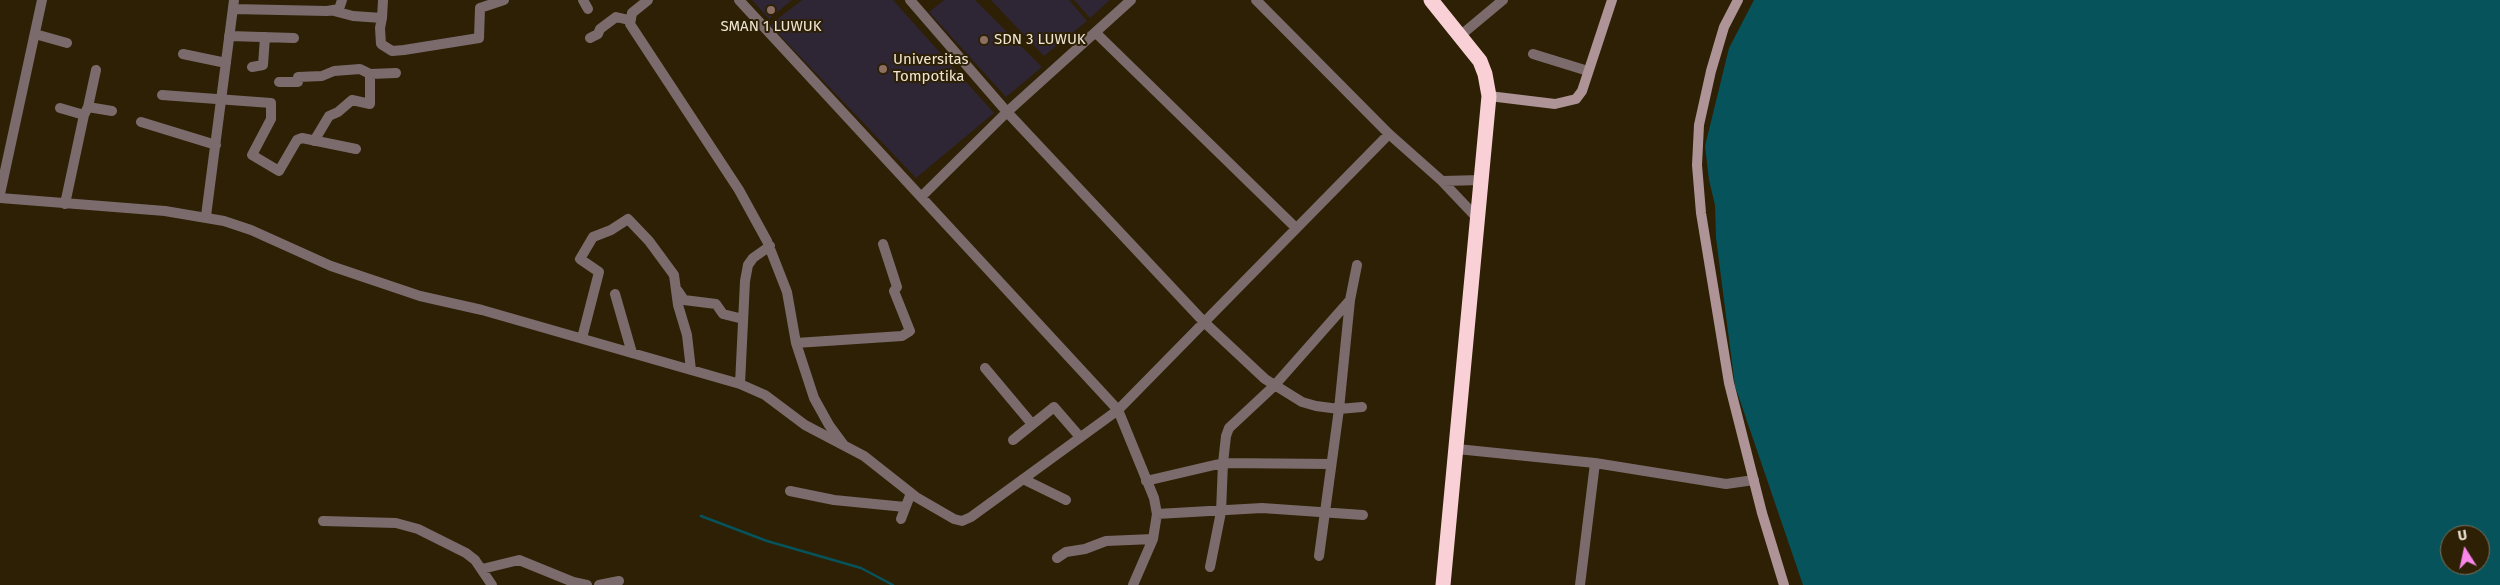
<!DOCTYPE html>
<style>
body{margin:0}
#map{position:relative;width:2500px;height:585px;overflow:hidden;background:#2d2004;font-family:"Fira Sans",sans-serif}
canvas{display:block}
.north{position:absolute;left:2440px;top:525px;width:50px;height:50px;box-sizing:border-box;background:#2d2004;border:1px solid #7a6f58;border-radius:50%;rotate:350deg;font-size:14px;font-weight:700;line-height:20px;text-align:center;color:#eee6d5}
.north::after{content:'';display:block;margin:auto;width:18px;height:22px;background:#f987e9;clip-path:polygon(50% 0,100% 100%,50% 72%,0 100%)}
</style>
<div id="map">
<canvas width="2500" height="585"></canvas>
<div class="north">U</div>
</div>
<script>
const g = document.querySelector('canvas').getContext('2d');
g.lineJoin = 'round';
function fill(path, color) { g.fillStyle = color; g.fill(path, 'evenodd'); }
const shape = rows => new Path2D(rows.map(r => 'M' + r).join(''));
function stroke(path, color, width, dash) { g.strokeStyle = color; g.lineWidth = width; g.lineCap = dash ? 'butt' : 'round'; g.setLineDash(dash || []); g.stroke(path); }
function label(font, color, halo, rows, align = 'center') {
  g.font = font + ' "Fira Sans",sans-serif'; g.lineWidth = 4; g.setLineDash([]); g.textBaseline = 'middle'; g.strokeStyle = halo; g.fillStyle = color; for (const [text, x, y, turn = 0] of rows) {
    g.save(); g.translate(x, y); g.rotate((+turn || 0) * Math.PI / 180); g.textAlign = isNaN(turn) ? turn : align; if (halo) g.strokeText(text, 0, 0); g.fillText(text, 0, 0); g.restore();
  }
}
fill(shape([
 [752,0,792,0,769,19],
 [802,0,893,0,994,113,916,178,770,25],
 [944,0,975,0,1042,67,1006,97,929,12],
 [991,0,1069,0,1087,21,1044,56],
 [1074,0,1110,0,1090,18]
]), '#2f2635');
fill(shape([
 [1754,0,2500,0,2500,585,1803,585,1735,386,1716,238,1715,205,1709,180,1705,146,1729,48],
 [2450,535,2480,535,2480,565,2450,565]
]), '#07535b');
stroke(shape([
 [701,516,767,541,861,568,893,585]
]), '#07535b', 2.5);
stroke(shape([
 [583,0,588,9],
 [648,0,632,13,630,24,739,190,767,241,787,292,796,343,814,398,829,425,843,444],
 [739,0,1118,410,1154,498,1157,514,1153,539,1133,585],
 [910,0,1007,112,1203,321,1265,379,1302,402,1316,406,1339,409,1362,407],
 [1256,0,1389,134,1442,181,1478,219],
 [233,9,327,11,339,9,342,0],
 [334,11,353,16,382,18,383,0],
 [382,18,380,28,381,44,392,51,404,50,479,38,480,8,504,0],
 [1096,33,1296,228],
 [35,34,67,43],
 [1461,35,1503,0],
 [229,36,294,38],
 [590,38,598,34,600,29,616,17,629,20],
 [183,54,226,63],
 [1533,54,1588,71],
 [252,67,263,65,265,37],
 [279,82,298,82,298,77,322,76,334,71,360,69,370,74,396,73],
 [162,95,271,103,271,119,252,155,279,171,297,140,302,138,356,149],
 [88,107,112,111],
 [60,108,84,115],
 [141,122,216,145],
 [314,141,329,116,338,112,352,100,370,104,370,74],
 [1442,181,1482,180],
 [0,194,42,0],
 [922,196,1007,112,1131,0],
 [0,198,165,211,224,221,251,230,331,266,420,296,482,310,740,384,765,395,805,425,864,456,916,497,954,519,962,521,971,517,1118,410,1389,134],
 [65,204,84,115,88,107,96,70],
 [206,216,234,0],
 [678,291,684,300,716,304,723,314,743,319],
 [615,294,632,353],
 [582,338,599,272,580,259,593,237,611,230,628,219,649,241,674,275,678,305,687,335,691,370],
 [796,343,902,336,910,331,894,291,897,287,883,244],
 [985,368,1032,424],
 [740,384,745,281,748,265,753,258,770,246],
 [1013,440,1054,407,1080,437],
 [1457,449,1595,463,1580,585],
 [1595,463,1726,484,1754,480],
 [1023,479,1066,500],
 [1146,481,1223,463,1331,464],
 [790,491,834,500,905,507],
 [1157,514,1262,508,1363,515],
 [901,519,911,493],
 [323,521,396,523,418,529,466,553,475,560,492,585],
 [1319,556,1339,409,1350,300],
 [1057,558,1066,552,1085,549,1106,541,1153,539],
 [1210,567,1221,512,1223,463,1226,436,1229,428,1274,386,1350,300,1357,265],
 [482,569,519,560,573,582,587,585],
 [599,585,619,581]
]), '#7b6b6c', 10);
stroke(shape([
 [1738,0,1724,27,1711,71,1699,125,1697,165,1701,213,1729,383,1762,513,1784,585],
 [1489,96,1555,104,1576,99,1582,91,1612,0]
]), '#ae9397', 10);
stroke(shape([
 [1431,0,1480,61,1485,74,1489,96,1443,585]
]), '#f9d0d5', 15);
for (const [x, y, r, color] of [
 [771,10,5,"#8d6e63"],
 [984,40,5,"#8d6e63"],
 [883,69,5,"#8d6e63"]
]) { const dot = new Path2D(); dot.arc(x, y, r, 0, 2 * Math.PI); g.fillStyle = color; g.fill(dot); stroke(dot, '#2d2004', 2); }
label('15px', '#eee6d5', '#2d2004', [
 ["SMAN 1 LUWUK",771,27,"center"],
 ["SDN 3 LUWUK",994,40],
 ["Universitas",893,60],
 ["Tompotika",893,77]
], 'left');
</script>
